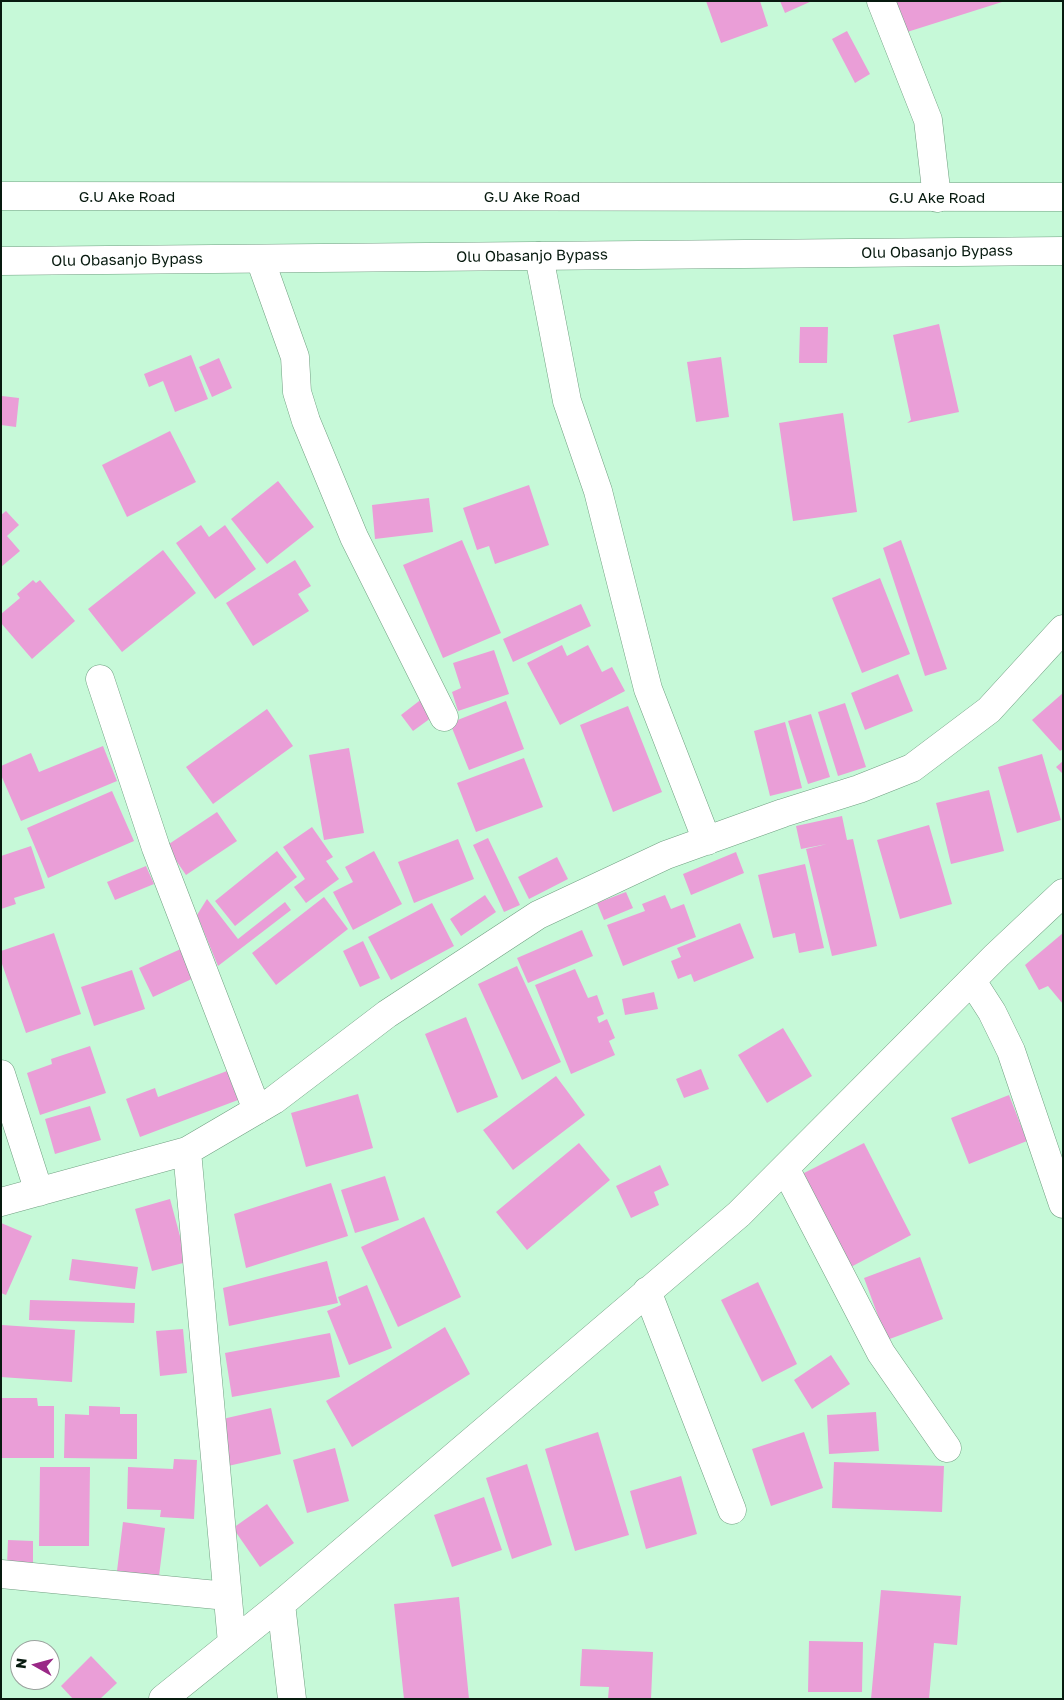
<!DOCTYPE html>
<style>
body{margin:0}
#map{position:relative;width:1064px;height:1700px;overflow:hidden;background:#c6f9d8;font-family:"Golos Text",sans-serif}
canvas{display:block}
.frame{position:absolute;inset:0;border:2px solid #071a0f;pointer-events:none}
.north{position:absolute;left:10px;top:1640px;width:50px;height:50px;box-sizing:border-box;background:#fff;border:1px solid #9ca39f;border-radius:50%;rotate:277deg;font-size:14px;font-weight:700;line-height:20px;text-align:center;color:#071a0f}
.north::after{content:'';display:block;margin:auto;width:18px;height:22px;background:#9a2886;clip-path:polygon(50% 0,100% 100%,50% 72%,0 100%)}
</style>
<div id="map">
<canvas width="1064" height="1700"></canvas>
<div class="frame"></div>
<div class="north">N</div>
</div>
<script>
const g = document.querySelector('canvas').getContext('2d');
g.lineJoin = 'round';
function fill(path, color) { g.fillStyle = color; g.fill(path, 'evenodd'); }
const shape = rows => new Path2D(rows.map(r => 'M' + r).join(''));
function stroke(path, color, width, dash) { g.strokeStyle = color; g.lineWidth = width; g.lineCap = dash ? 'butt' : 'round'; g.setLineDash(dash || []); g.stroke(path); }
function label(font, color, halo, rows, align = 'center') {
  g.font = font + ' "Golos Text",sans-serif'; g.lineWidth = 4; g.setLineDash([]); g.textBaseline = 'middle'; g.strokeStyle = halo; g.fillStyle = color; for (const [text, x, y, turn = 0] of rows) {
    g.save(); g.translate(x, y); g.rotate((+turn || 0) * Math.PI / 180); g.textAlign = isNaN(turn) ? turn : align; if (halo) g.strokeText(text, 0, 0); g.fillText(text, 0, 0); g.restore();
  }
}
fill(shape([
 [706,1,760,1,768,26,721,43],
 [780,1,812,1,785,13],
 [896,1,1002,1,1002,2,904,33],
 [847,31,870,74,855,83,832,39],
 [939,324,959,412,907,423,911,420,893,335],
 [800,327,828,327,827,363,799,363],
 [191,355,208,399,175,412,163,381,149,387,144,374],
 [721,357,729,417,696,422,687,362],
 [219,358,232,388,212,397,199,367],
 [2,396,19,398,16,427,1,425],
 [843,413,857,512,793,521,779,423],
 [170,431,196,482,127,517,102,465],
 [278,481,314,527,267,564,231,519],
 [529,485,549,545,495,564,489,546,477,550,463,508],
 [429,498,433,532,375,539,372,505],
 [6,511,19,525,7,536,20,551,1,567,1,515],
 [201,525,209,537,225,525,256,569,215,599,176,543],
 [462,540,501,633,443,658,403,565],
 [901,540,947,669,925,676,883,548],
 [163,550,196,593,122,652,88,609],
 [295,560,311,586,298,594,309,611,253,646,226,603],
 [880,578,910,654,862,673,832,598],
 [33,580,36,583,40,580,75,621,32,659,1,623,1,614,20,598,17,594],
 [581,604,591,626,513,662,503,639],
 [562,645,567,656,588,645,602,672,612,667,625,691,560,725,527,663],
 [494,650,509,694,458,711,452,692,461,688,453,663],
 [898,674,913,711,865,730,851,693],
 [1063,693,1063,749,1060,751,1032,720],
 [423,698,435,715,413,731,401,715],
 [506,701,524,749,469,770,450,723],
 [845,703,866,767,838,776,818,712],
 [628,706,662,792,613,812,580,725],
 [267,709,293,746,213,804,186,767],
 [811,714,830,777,808,784,788,721],
 [785,722,802,788,770,796,754,731],
 [103,746,117,781,21,821,1,775,1,766,31,753,39,772],
 [349,748,364,833,324,840,309,755],
 [1042,754,1061,820,1017,833,998,767],
 [524,758,543,807,476,832,457,783],
 [1063,761,1063,774,1056,767],
 [989,790,1004,851,951,864,936,803],
 [112,791,134,841,48,878,27,828],
 [217,812,237,841,186,875,166,846],
 [842,816,847,840,853,839,877,946,832,956,806,849,827,844,801,849,796,826],
 [929,825,952,904,900,919,877,840],
 [312,827,333,857,326,861,339,879,306,903,294,887,305,879,283,847],
 [488,838,520,905,504,912,473,845],
 [458,839,474,879,414,903,398,862],
 [31,846,45,888,14,898,16,904,1,909,1,856],
 [277,851,297,877,235,926,215,901],
 [374,851,402,904,353,930,333,892,353,882,345,867],
 [736,852,744,873,691,895,683,874],
 [557,857,568,879,529,899,518,877],
 [805,864,824,948,799,953,795,933,773,938,758,875],
 [146,866,154,884,115,900,107,882],
 [626,892,633,908,604,920,597,903],
 [485,895,496,912,461,936,450,919],
 [665,895,671,909,684,904,696,937,623,966,607,925,645,911,642,904],
 [324,897,348,929,276,985,252,953],
 [207,899,238,939,285,902,291,910,218,966,197,915],
 [432,903,454,946,391,980,368,937],
 [740,923,754,958,694,982,691,974,678,979,671,961,681,957,677,948],
 [582,930,593,956,528,983,517,958],
 [54,933,81,1014,26,1033,1,961,1,951],
 [1063,933,1063,1004,1048,986,1039,990,1025,965],
 [363,941,380,978,360,987,343,951],
 [183,948,196,977,153,997,139,968],
 [517,966,561,1062,522,1080,478,984],
 [575,969,588,998,597,995,604,1014,597,1017,599,1023,607,1019,615,1038,609,1041,615,1055,571,1074,535,985],
 [132,970,145,1009,94,1026,81,987],
 [654,992,658,1009,625,1015,622,999],
 [466,1017,498,1097,457,1113,425,1034],
 [783,1028,812,1076,767,1103,738,1055],
 [90,1046,106,1093,40,1115,27,1073,52,1064,51,1059],
 [701,1069,709,1089,684,1098,676,1079],
 [227,1071,238,1100,140,1137,126,1099,155,1088,158,1097],
 [556,1076,585,1115,513,1170,483,1130],
 [358,1094,373,1148,306,1167,291,1113],
 [1009,1095,1027,1141,969,1164,951,1118],
 [90,1106,101,1140,55,1154,45,1119],
 [579,1143,610,1180,527,1250,496,1212],
 [864,1143,911,1235,849,1268,802,1174],
 [660,1165,669,1185,654,1192,659,1205,631,1218,616,1186],
 [385,1176,399,1220,355,1233,341,1190],
 [331,1183,348,1236,246,1268,234,1214],
 [170,1199,187,1262,152,1271,135,1209],
 [424,1217,461,1297,398,1327,361,1247],
 [1,1223,32,1236,6,1295,1,1293],
 [920,1257,943,1319,887,1340,864,1278],
 [72,1259,138,1267,135,1289,69,1280],
 [327,1261,338,1303,229,1326,223,1288],
 [758,1282,797,1364,762,1382,721,1300],
 [367,1285,392,1348,349,1365,327,1311,341,1305,338,1297],
 [30,1300,135,1303,134,1323,29,1320],
 [2,1325,75,1330,72,1382,1,1377],
 [445,1327,470,1374,352,1447,326,1401],
 [183,1329,187,1373,160,1376,156,1331],
 [330,1333,340,1377,232,1397,225,1353],
 [831,1355,850,1384,812,1409,794,1380],
 [1,1398,37,1398,38,1406,54,1406,54,1458,1,1458],
 [89,1406,120,1407,120,1414,137,1414,137,1459,64,1458,65,1414,89,1415],
 [271,1408,281,1454,228,1466,218,1420],
 [876,1412,879,1451,829,1454,827,1415],
 [598,1432,629,1535,575,1551,545,1449],
 [804,1432,823,1488,771,1506,752,1449],
 [335,1448,349,1501,307,1513,293,1460],
 [174,1459,197,1460,194,1519,160,1517,161,1510,127,1509,128,1467,173,1469],
 [834,1462,944,1466,942,1512,832,1508],
 [527,1464,552,1545,512,1559,486,1478],
 [40,1467,90,1467,89,1546,39,1546],
 [681,1476,697,1534,646,1549,630,1491],
 [484,1497,502,1550,452,1567,434,1515],
 [267,1504,294,1543,260,1567,233,1528],
 [123,1522,165,1528,159,1576,117,1571],
 [8,1540,33,1541,33,1566,7,1566],
 [881,1590,961,1596,957,1645,934,1643,929,1699,871,1699],
 [459,1597,469,1699,404,1699,394,1604],
 [809,1641,863,1642,862,1692,808,1692],
 [582,1649,653,1652,651,1699,608,1699,609,1687,580,1686],
 [91,1656,117,1683,100,1699,73,1699,61,1686]
]), '#ea9ed7');
const minor = shape([
 [881,1,928,120,937,198],
 [539,256,567,401,598,491,648,689,707,841],
 [260,259,295,357,297,392,306,421,354,537,444,717],
 [100,679,156,848,257,1110],
 [972,981,992,1012,1011,1051,1063,1204],
 [1,1074,39,1192],
 [187,1151,232,1643],
 [785,1168,881,1353,947,1448],
 [1,1202,187,1151,274,1100,387,1014,538,915,666,855,783,813,859,789,912,768,989,710,1063,629],
 [647,1291,732,1510],
 [1,1574,227,1596],
 [281,1604,292,1699],
 [163,1699,281,1604,739,1214,996,956,1063,893]
]);
const major = shape([
 [1,196,1063,197],
 [1,261,1063,251]
]);
stroke(minor, '#709f81', 29);
stroke(major, '#709f81', 29);
stroke(minor, '#fff', 28);
stroke(major, '#fff', 28);
label('15px', '#071a0f', '#fff', [
 ["G.U Ake Road",127,197],
 ["G.U Ake Road",532,197],
 ["G.U Ake Road",937,198],
 ["Olu Obasanjo Bypass",937,252,-1],
 ["Olu Obasanjo Bypass",532,256,-1],
 ["Olu Obasanjo Bypass",127,260,-1]
]);
</script>
